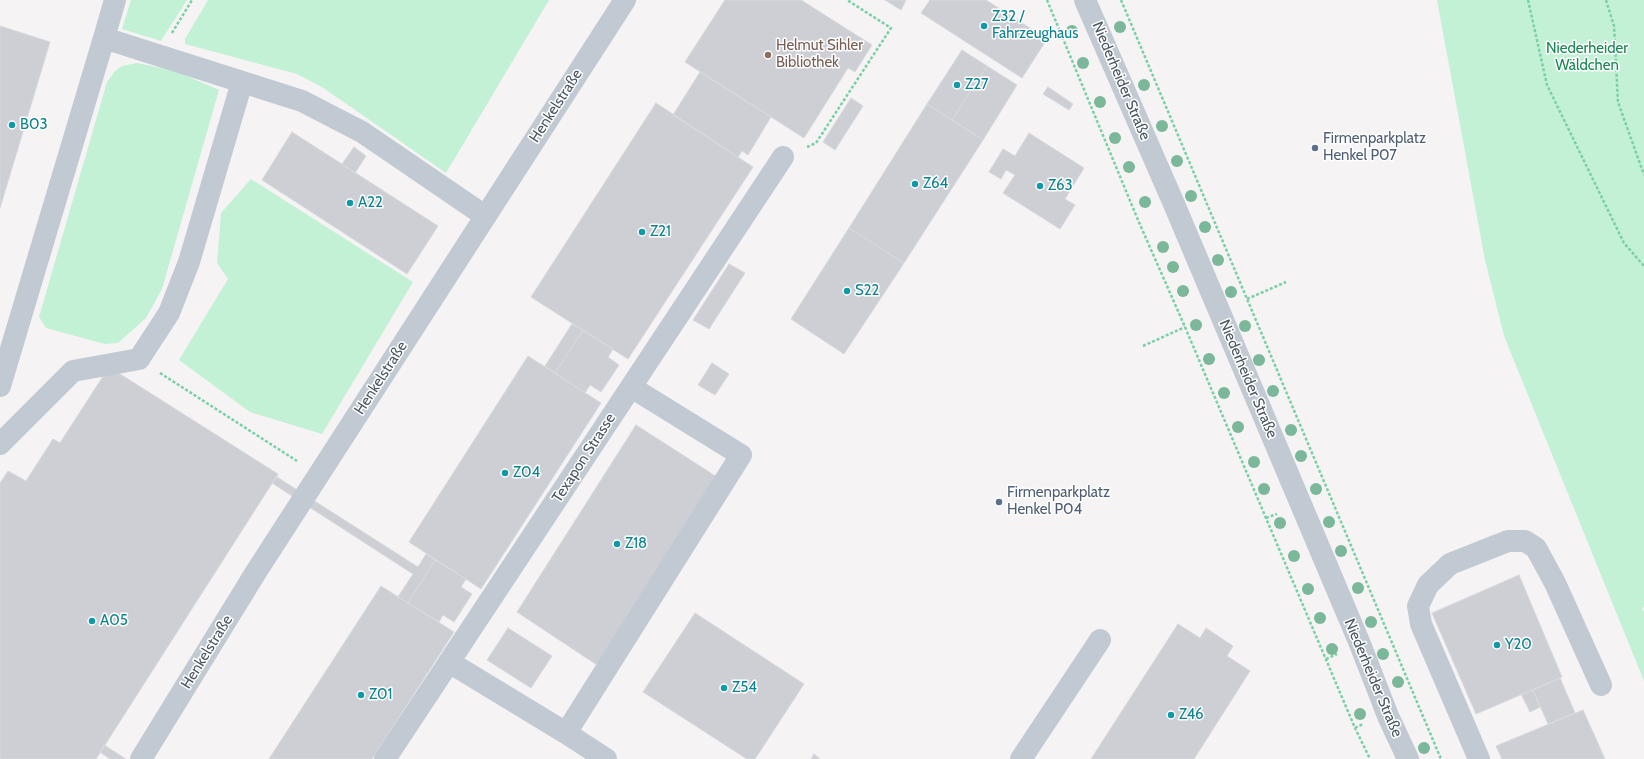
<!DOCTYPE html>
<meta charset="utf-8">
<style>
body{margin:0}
canvas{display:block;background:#f5f3f3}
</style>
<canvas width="1644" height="759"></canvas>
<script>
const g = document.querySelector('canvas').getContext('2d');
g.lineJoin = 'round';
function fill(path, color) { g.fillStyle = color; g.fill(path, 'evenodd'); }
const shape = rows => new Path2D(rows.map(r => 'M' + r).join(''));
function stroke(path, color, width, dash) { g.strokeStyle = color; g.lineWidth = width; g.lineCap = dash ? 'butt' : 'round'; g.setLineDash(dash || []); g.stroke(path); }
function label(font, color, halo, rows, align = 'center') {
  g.font = font + ' Cabin,sans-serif'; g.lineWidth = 3; g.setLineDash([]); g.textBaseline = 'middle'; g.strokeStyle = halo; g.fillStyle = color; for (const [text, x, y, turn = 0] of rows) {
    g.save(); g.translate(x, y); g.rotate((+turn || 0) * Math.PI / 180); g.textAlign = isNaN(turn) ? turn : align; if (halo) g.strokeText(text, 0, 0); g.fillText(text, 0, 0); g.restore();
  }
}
fill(shape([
 [131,0,187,0,161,41,122,29],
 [208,0,549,0,446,173,322,87,297,74,185,44,185,39],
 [1437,0,1644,0,1644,607,1642,608,1644,612,1644,681,1504,336,1485,260],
 [137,63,175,71,219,90,162,289,146,318,118,343,105,344,46,328,39,317,107,82,115,71,122,66],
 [251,179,413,282,322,434,250,412,179,360,228,279,217,263,221,213]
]), '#c3f1d5');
const building = shape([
 [725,0,801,0,872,45,855,72,848,68,804,138,685,62,725,0],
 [885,0,906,0,901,10,885,0],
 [930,0,986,0,1047,39,1022,78,921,13,930,0],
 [0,26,50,42,0,208,0,26],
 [962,50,987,66,952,120,927,104,962,50],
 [987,66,1017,85,983,140,952,120,987,66],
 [700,72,771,117,748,155,742,151,738,157,673,115,700,72],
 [1048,87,1073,104,1069,110,1043,94,1048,87],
 [851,98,863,106,835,150,823,142,851,98],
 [656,103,753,167,628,359,531,297,656,103],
 [927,104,983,140,904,263,849,228,927,104],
 [292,132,438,226,407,274,262,180,292,132],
 [1029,133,1084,168,1065,199,1075,205,1060,229,1003,193,1015,175,1006,170,1001,179,989,172,1003,149,1015,156,1029,133],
 [354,147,366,156,355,173,342,164,354,147],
 [849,228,904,263,844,354,791,319,849,228],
 [729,264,745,273,709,329,693,320,729,264],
 [572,324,583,330,555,373,545,366,572,324],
 [583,330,613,349,608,357,619,365,601,392,590,385,585,393,555,373,583,330],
 [528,356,601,403,481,589,409,542,528,356],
 [712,363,729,374,715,395,698,385,712,363],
 [109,367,278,474,96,759,0,759,0,483,8,471,26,481,53,439,60,443,109,367],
 [636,425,717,477,597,665,517,612,636,425],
 [277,477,418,567,426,554,435,560,408,603,398,597,413,574,272,483,277,477],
 [435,560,466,579,461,587,472,594,454,622,443,615,439,622,408,603,435,560],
 [1519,575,1562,677,1476,714,1432,613,1519,575],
 [381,586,454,632,372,759,269,759,381,586],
 [695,613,804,684,755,759,747,759,643,692,695,613],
 [1178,624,1200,638,1206,628,1233,646,1227,656,1250,671,1194,759,1091,759,1178,624],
 [508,628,552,656,531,688,487,660,508,628],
 [1560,678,1575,713,1548,724,1533,690,1560,678],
 [1533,690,1540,707,1530,712,1521,694,1533,690],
 [1583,710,1605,759,1502,759,1496,746,1583,710],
 [104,745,126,759,110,759,100,752,104,745],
 [814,754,820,759,811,759,814,754]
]);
fill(building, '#cdcfd5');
stroke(building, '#d7d9de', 1);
stroke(shape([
 [1047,0,1138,220,1185,327,1355,728,1370,759],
 [1121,0,1441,759],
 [1528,0,1547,85,1624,243,1644,266],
 [1606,0,1614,26,1618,102,1644,175],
 [172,33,192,0],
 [807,147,816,143,891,28,847,0],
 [1247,299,1286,282],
 [1143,346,1185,327],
 [160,373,297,461],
 [1266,518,1277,514],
 [1326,659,1337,654],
 [1355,728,1363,724]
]), '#7ad0a6', 2.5, [3, 2]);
stroke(shape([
 [115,0,104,38,302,101,362,132,485,216],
 [1085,0,1174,204,1360,644,1388,716,1408,759],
 [0,386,104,38],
 [0,444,73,371,139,359,169,313,189,262,242,82],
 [449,662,566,733],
 [141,759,256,572,625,0],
 [385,759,783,157],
 [606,759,566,733,741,455,631,387],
 [1021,759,1100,640],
 [1479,759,1421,624,1418,606,1428,585,1450,564,1508,541,1525,541,1536,548,1555,583,1601,685]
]), '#c1cad2', 22);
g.fillStyle = '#7bb799';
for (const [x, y] of [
 [1120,27],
 [1072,31],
 [1083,63],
 [1144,85],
 [1100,102],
 [1162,126],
 [1115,138],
 [1177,161],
 [1129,167],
 [1191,196],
 [1145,202],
 [1205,227],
 [1163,247],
 [1218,260],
 [1173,267],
 [1183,291],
 [1231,292],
 [1196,325],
 [1245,326],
 [1209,359],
 [1259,360],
 [1273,391],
 [1224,393],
 [1238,427],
 [1291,430],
 [1301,456],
 [1254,462],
 [1264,489],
 [1316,489],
 [1329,522],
 [1280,523],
 [1341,551],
 [1294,556],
 [1358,588],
 [1308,589],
 [1320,618],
 [1371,622],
 [1332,649],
 [1383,654],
 [1398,682],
 [1360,714],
 [1424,748]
]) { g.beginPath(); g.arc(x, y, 6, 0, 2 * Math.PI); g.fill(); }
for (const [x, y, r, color] of [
 [984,26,4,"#0f9aa8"],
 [768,55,4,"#8d6e63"],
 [957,85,4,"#0f9aa8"],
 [12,125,4,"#0f9aa8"],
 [1315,148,4,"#5c6f8a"],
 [915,184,4,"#0f9aa8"],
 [1040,186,4,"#0f9aa8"],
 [350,203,4,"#0f9aa8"],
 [642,232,4,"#0f9aa8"],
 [847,291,4,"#0f9aa8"],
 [505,473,4,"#0f9aa8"],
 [999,502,4,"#5c6f8a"],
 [617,544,4,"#0f9aa8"],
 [92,621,4,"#0f9aa8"],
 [1497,645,4,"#0f9aa8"],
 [724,688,4,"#0f9aa8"],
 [361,695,4,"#0f9aa8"],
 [1171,715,4,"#0f9aa8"]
]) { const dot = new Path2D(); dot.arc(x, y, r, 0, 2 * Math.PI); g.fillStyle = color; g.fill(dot); stroke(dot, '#fff', 1.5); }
label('15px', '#0d838f', '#fff', [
 ["Z32 /",992,17],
 ["Fahrzeughaus",992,34],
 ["Z27",965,85],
 ["B03",20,125],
 ["Z64",923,184],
 ["Z63",1048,186],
 ["A22",358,203],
 ["Z21",650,232],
 ["S22",855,291],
 ["Z04",513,473],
 ["Z18",625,544],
 ["A05",100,621],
 ["Y20",1505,645],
 ["Z54",732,688],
 ["Z01",369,695],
 ["Z46",1179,715]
], 'left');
label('15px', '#785e54', '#fff', [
 ["Helmut Sihler",776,46],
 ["Bibliothek",776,63]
], 'left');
label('15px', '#17864f', '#fff', [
 ["Niederheider",1587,49],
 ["Wäldchen",1587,66]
]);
label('15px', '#4a5661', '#fff', [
 ["Niederheider Straße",1121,81,67],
 ["Henkelstraße",556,106,-57],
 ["Henkelstraße",381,378,-57],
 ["Niederheider Straße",1248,379,67],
 ["Texapon Strasse",584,458,-57],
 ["Henkelstraße",207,652,-58],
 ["Niederheider Straße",1373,678,67]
]);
label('15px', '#4e5e75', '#fff', [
 ["Firmenparkplatz",1323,139],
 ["Henkel P07",1323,156],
 ["Firmenparkplatz",1007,493],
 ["Henkel P04",1007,510]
], 'left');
</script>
